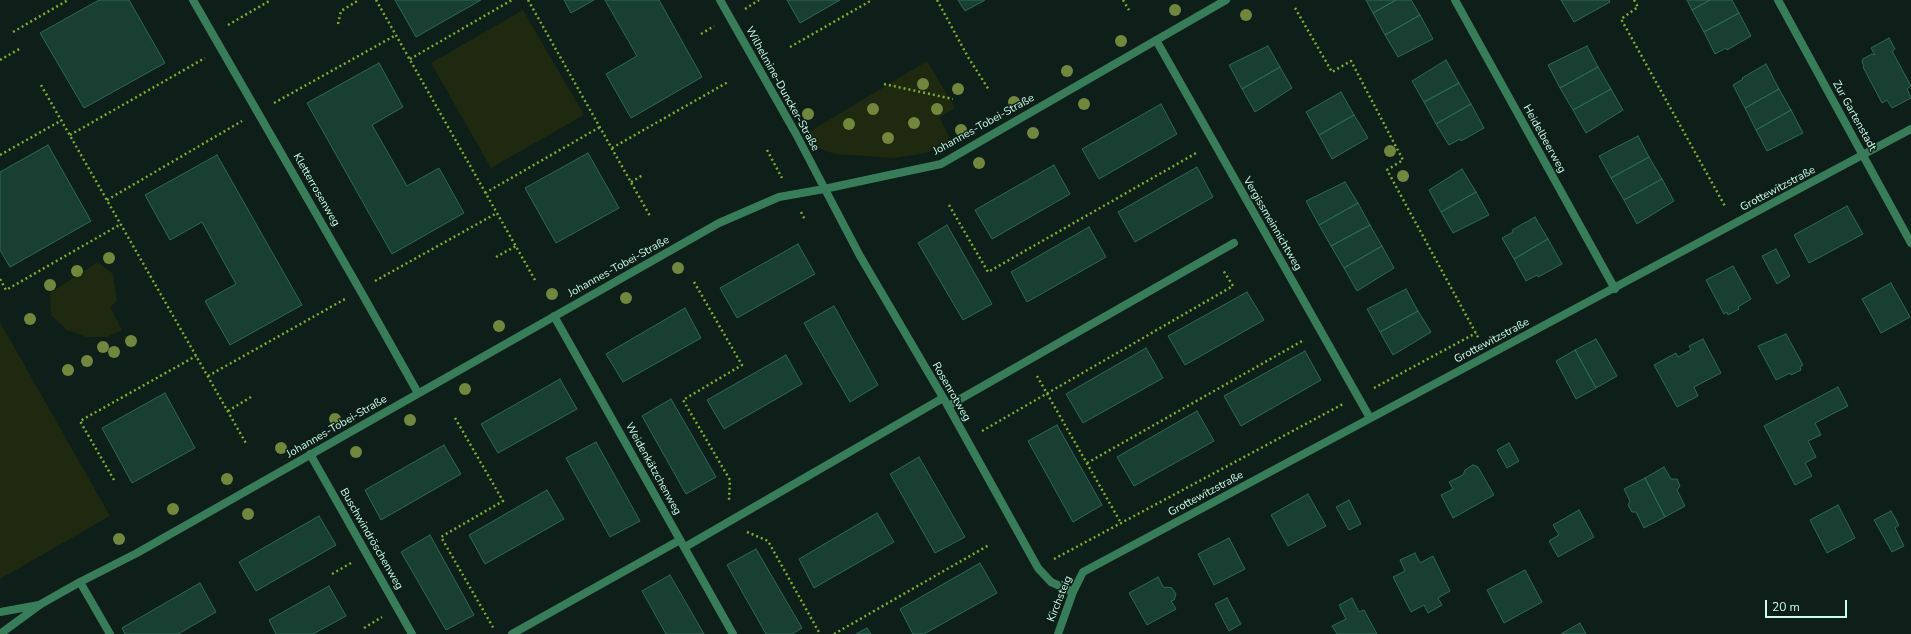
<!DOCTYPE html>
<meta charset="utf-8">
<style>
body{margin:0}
#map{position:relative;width:1911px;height:634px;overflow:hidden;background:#0d1f18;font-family:"Nunito Sans",sans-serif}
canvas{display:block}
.scale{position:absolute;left:1765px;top:600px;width:82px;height:18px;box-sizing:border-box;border:2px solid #cbfee8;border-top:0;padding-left:5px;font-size:12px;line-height:14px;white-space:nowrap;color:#cbfee8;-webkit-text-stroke:3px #0d1f18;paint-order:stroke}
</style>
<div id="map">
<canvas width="1911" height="634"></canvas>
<div class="scale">20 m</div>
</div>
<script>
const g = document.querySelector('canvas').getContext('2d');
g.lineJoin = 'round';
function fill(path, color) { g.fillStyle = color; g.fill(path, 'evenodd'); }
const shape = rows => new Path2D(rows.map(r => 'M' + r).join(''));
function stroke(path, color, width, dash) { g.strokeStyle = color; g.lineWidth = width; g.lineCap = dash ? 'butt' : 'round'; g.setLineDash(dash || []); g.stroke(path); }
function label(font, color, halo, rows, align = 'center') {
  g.font = font + ' "Nunito Sans",sans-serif'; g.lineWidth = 3; g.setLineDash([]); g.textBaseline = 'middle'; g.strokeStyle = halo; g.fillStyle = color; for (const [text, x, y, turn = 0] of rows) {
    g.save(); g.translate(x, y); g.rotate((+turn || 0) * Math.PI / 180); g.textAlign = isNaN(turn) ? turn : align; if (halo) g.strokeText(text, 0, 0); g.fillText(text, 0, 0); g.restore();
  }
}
fill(shape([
 [523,10,584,115,491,168,431,63],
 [927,61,955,108,939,117,951,141,926,153,894,158,836,154,825,151,818,147,809,132],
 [98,262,113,274,117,301,110,307,122,330,107,337,87,337,67,330,51,315,50,293],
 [0,322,110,516,0,579]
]), '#1e2910');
const building = shape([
 [99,0,129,0,165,63,84,108,40,33,99,0],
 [395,0,481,0,416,37,395,0],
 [564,0,594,0,571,13,564,0],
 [605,0,659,0,702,77,631,118,606,74,637,56,605,0],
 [787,0,840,0,800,23,787,0],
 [958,0,985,0,965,11,958,0],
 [1366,0,1396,0,1373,13,1366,0],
 [1396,0,1411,0,1420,15,1385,35,1373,13,1396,0],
 [1561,0,1609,0,1610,2,1574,22,1561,0],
 [1687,0,1710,0,1692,10,1687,0],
 [1710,0,1732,0,1739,13,1704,32,1692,10,1710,0],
 [1739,13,1751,36,1727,50,1726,48,1715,54,1704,32,1739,13],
 [1420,15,1433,39,1398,57,1385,35,1420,15],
 [1889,38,1895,49,1892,51,1911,86,1907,89,1911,98,1892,108,1887,100,1882,103,1863,67,1864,66,1862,62,1863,59,1872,54,1875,55,1871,48,1889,38],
 [1268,46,1280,67,1242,89,1229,65,1268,46],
 [1587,46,1598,67,1560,88,1548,65,1587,46],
 [1446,60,1459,83,1424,102,1412,81,1446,60],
 [379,63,403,107,372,125,407,186,439,168,464,213,392,254,307,103,379,63],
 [1766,64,1779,89,1745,108,1733,85,1743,79,1742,78,1766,64],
 [1280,67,1292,88,1255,112,1242,89,1280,67],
 [1598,67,1611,89,1573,110,1560,88,1598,67],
 [1459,83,1471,104,1436,124,1424,102,1459,83],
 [1611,89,1623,110,1586,133,1573,110,1611,89],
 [1779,89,1791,110,1756,130,1745,108,1779,89],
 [1341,92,1354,115,1319,135,1306,112,1341,92],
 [1161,104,1177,134,1099,179,1082,149,1161,104],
 [1471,104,1484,128,1461,141,1460,139,1449,145,1436,124,1471,104],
 [1791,110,1803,133,1767,151,1756,130,1791,110],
 [1354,115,1368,138,1332,159,1319,135,1354,115],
 [1638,136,1649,157,1611,178,1599,156,1638,136],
 [48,145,91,221,10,267,0,250,0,172,48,145],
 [588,153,619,208,556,243,525,188,588,153],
 [217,155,302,305,230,345,205,301,236,284,202,222,170,240,145,195,217,155],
 [1649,157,1662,179,1624,200,1611,178,1649,157],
 [1054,165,1070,194,992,239,975,210,1054,165],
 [1197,167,1213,197,1135,242,1118,212,1197,167],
 [1462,169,1476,192,1441,212,1429,190,1462,169],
 [1662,179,1674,201,1637,224,1624,200,1662,179],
 [1345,182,1358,203,1319,225,1306,201,1345,182],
 [1476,192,1489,215,1453,233,1441,212,1476,192],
 [1358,203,1370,225,1331,246,1319,225,1358,203],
 [1847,206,1863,234,1809,263,1794,235,1847,206],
 [1535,217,1548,239,1514,259,1502,238,1513,232,1512,230,1535,217],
 [947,225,992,304,963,320,918,243,947,225],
 [1370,225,1382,246,1344,268,1331,246,1370,225],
 [1089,227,1106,257,1027,302,1011,272,1089,227],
 [1548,239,1562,264,1538,277,1537,275,1526,281,1514,259,1548,239],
 [798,244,815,274,737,318,720,288,798,244],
 [1382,246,1394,268,1357,291,1344,268,1382,246],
 [1776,249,1790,276,1777,284,1762,256,1776,249],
 [1733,266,1751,299,1738,307,1739,309,1728,315,1727,312,1724,314,1706,280,1733,266],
 [1891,283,1910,317,1881,333,1862,299,1891,283],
 [1406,289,1418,311,1380,332,1367,309,1406,289],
 [1247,292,1264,320,1185,365,1168,336,1247,292],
 [834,306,878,385,850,402,804,323,834,306],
 [685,308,701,338,623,382,606,354,685,308],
 [1418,311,1431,332,1393,355,1380,332,1418,311],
 [1786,334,1803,365,1800,367,1801,370,1791,375,1790,373,1776,380,1758,346,1786,334],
 [1596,339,1617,376,1596,388,1575,350,1596,339],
 [1703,339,1721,373,1694,387,1698,396,1677,407,1654,365,1676,353,1678,357,1691,350,1689,346,1703,339],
 [1146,348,1163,378,1083,423,1066,394,1146,348],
 [1575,350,1596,388,1576,399,1556,361,1575,350],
 [1305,351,1321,380,1241,426,1224,396,1305,351],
 [786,355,802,384,724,429,707,400,786,355],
 [560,379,577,409,498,453,481,424,560,379],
 [1838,387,1848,406,1815,423,1821,435,1808,441,1816,457,1805,463,1812,476,1795,485,1764,426,1838,387],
 [165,393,195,448,132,483,102,428,165,393],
 [671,399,716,477,686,494,642,416,671,399],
 [1197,411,1214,441,1134,486,1117,457,1197,411],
 [1057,425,1102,505,1073,522,1028,441,1057,425],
 [596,442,640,521,610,537,566,458,596,442],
 [1509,443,1519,461,1507,468,1497,450,1509,443],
 [444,445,461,474,381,520,365,490,444,445],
 [919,457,965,537,935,553,890,474,919,457],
 [1473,465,1478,467,1494,495,1453,518,1441,495,1453,489,1449,482,1463,475,1465,470,1473,465],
 [1664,467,1671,479,1677,479,1680,486,1677,490,1685,506,1665,517,1645,478,1664,467],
 [1645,478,1665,517,1644,528,1636,512,1632,512,1628,505,1630,501,1624,489,1645,478],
 [547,490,564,519,485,564,469,535,547,490],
 [1308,494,1326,526,1288,546,1271,515,1308,494],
 [1349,500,1361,524,1349,530,1336,507,1349,500],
 [1838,505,1855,538,1827,553,1810,520,1838,505],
 [1579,510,1594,537,1558,557,1549,541,1559,535,1553,525,1579,510],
 [1891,511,1899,525,1895,528,1904,546,1892,552,1874,520,1891,511],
 [877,513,894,542,814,588,799,559,877,513],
 [319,516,336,545,256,591,239,562,319,516],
 [430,535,474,615,446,630,401,552,430,535],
 [1229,538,1245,569,1214,585,1198,554,1229,538],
 [756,549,802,628,792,634,766,634,727,565,756,549],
 [1415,553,1420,563,1433,556,1450,591,1438,598,1442,605,1428,613,1424,605,1411,612,1393,577,1405,571,1400,560,1415,553],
 [980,563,997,593,924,634,913,634,900,609,980,563],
 [1525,570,1542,602,1504,623,1487,590,1525,570],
 [670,575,704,634,666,634,642,591,670,575],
 [1158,577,1164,588,1167,587,1172,588,1176,594,1174,600,1171,601,1176,609,1147,625,1129,593,1158,577],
 [200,583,216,612,178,634,125,634,122,628,200,583],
 [329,586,346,616,313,634,276,634,269,620,329,586],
 [1227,598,1241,624,1229,631,1215,604,1227,598],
 [1352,598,1359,612,1364,610,1377,634,1337,634,1332,626,1346,619,1339,605,1352,598],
 [1580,623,1586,634,1561,634,1580,623],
 [867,628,871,634,856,634,867,628]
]);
fill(building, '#193f32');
stroke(building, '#2b6b55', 1);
stroke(shape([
 [376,0,535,280],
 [528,0,650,216],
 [937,0,968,57,989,90],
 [1123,0,1129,10],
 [1634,0,1638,7,1621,19,1726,208],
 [1295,8,1332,72,1351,61,1403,160,1387,170,1479,339],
 [745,9,759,0],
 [338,24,341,11,359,0],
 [228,25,271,0],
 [13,32,68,0],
 [701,34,714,26],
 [790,47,872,0],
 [410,59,512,0],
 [0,60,21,48],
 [884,84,953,99],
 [41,85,247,445],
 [274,103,396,35],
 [70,135,205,58],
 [612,148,728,82],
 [767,150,782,178],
 [0,155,62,120],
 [631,182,643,175],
 [485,193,600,127],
 [107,200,242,121],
 [949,205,988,272,1198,152],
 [801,212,805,220],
 [496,257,516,246],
 [0,279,6,290,121,224],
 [375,281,497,213],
 [694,282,742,365,683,400,730,480,729,500],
 [208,376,345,299],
 [1037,376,1121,523],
 [1374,388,1476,333],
 [228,411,251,397],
 [455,418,503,501,441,537,494,629],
 [982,431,1233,286,1223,270],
 [1087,463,1304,340],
 [114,480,80,421,196,356],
 [747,532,768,541,820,634],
 [1054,559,1343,404],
 [332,574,351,563],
 [364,628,382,617],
 [834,634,989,545]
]), '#7dae2f', 2.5, [2, 3]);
stroke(shape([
 [948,406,1234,243],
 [685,547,943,398],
 [80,582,110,634],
 [512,634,680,540]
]), '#387d5a', 8);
stroke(shape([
 [193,0,360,290,418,393],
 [720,0,796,134,860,256,948,406,1038,568,1051,582,1073,592],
 [1455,0,1615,289],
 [1778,0,1911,243],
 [1156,40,1370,418],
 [554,316,733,634],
 [310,454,412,634],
 [0,612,39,605],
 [0,634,41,604,80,582,137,553,719,223,779,197,824,189,941,164,1226,0],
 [1058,634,1073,592,1083,572,1911,129]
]), '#387d5a', 8);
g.fillStyle = '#71873c';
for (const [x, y] of [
 [1175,10],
 [1246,15],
 [1121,41],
 [1067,71],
 [923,84],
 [958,89],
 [1014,102],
 [1084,104],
 [873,109],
 [937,109],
 [808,114],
 [914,123],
 [849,124],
 [961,130],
 [1033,133],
 [888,138],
 [1390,151],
 [979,163],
 [1403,176],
 [109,258],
 [678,268],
 [77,271],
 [50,285],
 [552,294],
 [626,298],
 [30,319],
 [499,326],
 [131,341],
 [103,347],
 [114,352],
 [87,361],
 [68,370],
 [465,389],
 [335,419],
 [410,420],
 [281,448],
 [356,452],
 [227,479],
 [173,509],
 [248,514],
 [119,539]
]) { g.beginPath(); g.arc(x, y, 6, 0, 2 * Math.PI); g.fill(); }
label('11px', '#cbfee8', '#0d1f18', [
 ["Wilhelmine-Duncker-Straße",782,89,61],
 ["Zur Gartenstadt",1854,116,61],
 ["Johannes-Tobei-Straße",984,125,-29],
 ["Heidelbeerweg",1544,139,61],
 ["Grottewitzstraße",1778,189,-28],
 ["Kletterrosenweg",316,190,60],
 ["Vergissmeinnichtweg",1272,224,60],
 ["Johannes-Tobei-Straße",619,267,-29],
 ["Grottewitzstraße",1492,341,-28],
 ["Rosenrotweg",951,392,60],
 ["Johannes-Tobei-Straße",337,427,-30],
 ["Weidenkätzchenweg",653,469,61],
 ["Grottewitzstraße",1206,494,-28],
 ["Buschwindröschenweg",371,539,60],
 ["Kirchsteig",1060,599,-68]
]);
</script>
